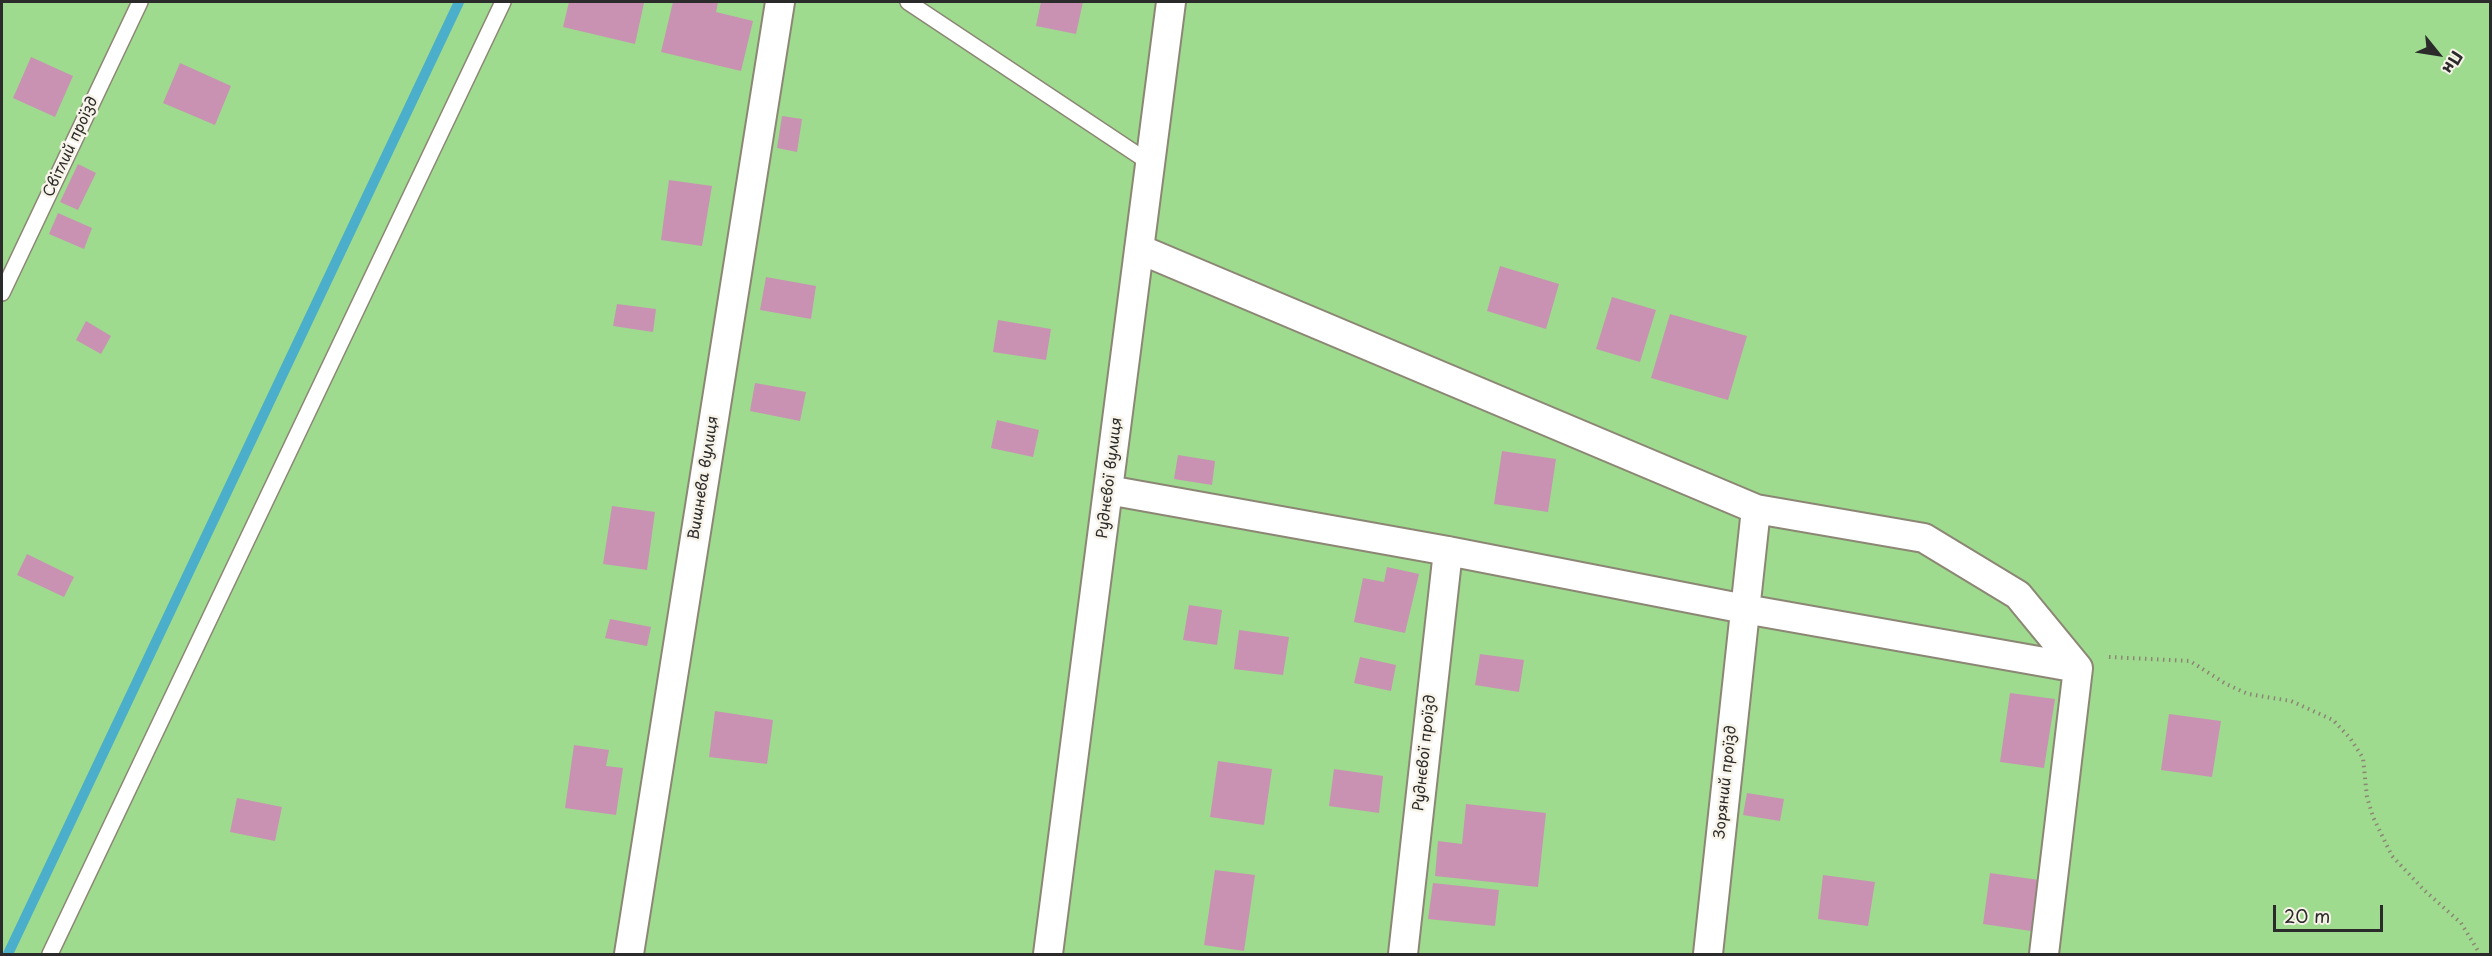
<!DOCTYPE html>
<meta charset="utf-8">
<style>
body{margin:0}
#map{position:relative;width:2492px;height:956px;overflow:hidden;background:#ece1bf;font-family:"Playpen Sans",sans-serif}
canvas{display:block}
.frame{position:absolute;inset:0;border:3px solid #2b2b2b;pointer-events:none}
.north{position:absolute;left:2408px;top:24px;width:60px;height:60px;-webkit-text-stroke:4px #f7f3e8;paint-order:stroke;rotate:120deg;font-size:16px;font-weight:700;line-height:24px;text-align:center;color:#2b2b2b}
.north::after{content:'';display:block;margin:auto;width:21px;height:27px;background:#2b2b2b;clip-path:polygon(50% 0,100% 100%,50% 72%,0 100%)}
.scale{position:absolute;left:2273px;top:905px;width:110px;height:27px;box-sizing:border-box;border:3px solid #2b2b2b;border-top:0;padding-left:8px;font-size:18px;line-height:21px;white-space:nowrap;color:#2b2b2b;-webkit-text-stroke:4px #f7f3e8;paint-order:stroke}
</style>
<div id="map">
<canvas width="2492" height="956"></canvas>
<div class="frame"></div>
<div class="north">Пн</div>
<div class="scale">20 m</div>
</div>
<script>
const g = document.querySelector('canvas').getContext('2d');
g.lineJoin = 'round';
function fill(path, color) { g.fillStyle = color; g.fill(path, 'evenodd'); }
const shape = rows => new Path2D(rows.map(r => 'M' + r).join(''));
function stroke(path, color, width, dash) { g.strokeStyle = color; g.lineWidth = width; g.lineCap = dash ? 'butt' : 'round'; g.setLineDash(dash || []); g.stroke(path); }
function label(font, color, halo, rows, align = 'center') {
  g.font = font + ' "Playpen Sans",sans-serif'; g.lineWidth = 5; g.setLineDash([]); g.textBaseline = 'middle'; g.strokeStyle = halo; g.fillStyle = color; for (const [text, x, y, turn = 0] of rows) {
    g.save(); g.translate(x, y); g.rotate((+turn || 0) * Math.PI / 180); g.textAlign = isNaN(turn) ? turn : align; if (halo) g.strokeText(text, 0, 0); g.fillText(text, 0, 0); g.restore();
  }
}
fill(shape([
 [2,2,2490,2,2490,954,2,954]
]), '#9edb8e');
stroke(shape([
 [8,954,459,2]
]), '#4baeca', 10);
fill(shape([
 [569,2,644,3,635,44,563,27],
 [673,2,718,2,716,12,753,21,741,71,661,52],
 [1041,2,1083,2,1076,34,1036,26],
 [31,57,73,76,55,117,13,98],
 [180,63,231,86,215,125,163,103],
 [782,116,802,119,797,152,777,148],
 [78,164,96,173,78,210,60,202],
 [669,180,712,186,702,246,661,240],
 [58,213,92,228,84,249,49,234],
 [1500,266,1559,284,1546,329,1487,311],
 [766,277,816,286,811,319,760,310],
 [1612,297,1656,310,1640,362,1596,349],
 [617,304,656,309,653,332,613,326],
 [1670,314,1747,336,1728,400,1651,378],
 [998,320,1051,329,1046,360,993,352],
 [86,321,111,336,101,354,76,340],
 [755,383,806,392,800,421,750,411],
 [997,420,1039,430,1033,457,991,448],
 [1502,451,1556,459,1548,512,1494,504],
 [1178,455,1215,461,1212,485,1174,479],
 [612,506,655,512,647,570,603,564],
 [27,554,74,577,64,597,17,575],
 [1387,567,1419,574,1405,633,1354,622,1363,578,1384,582],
 [1189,605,1222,610,1217,645,1183,640],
 [610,619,651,627,647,646,605,638],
 [1239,630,1289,637,1283,675,1234,669],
 [1480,654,1524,660,1519,692,1475,685],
 [1360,657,1396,665,1391,691,1354,683],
 [2010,693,2055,699,2044,768,2000,762],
 [715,711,773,720,767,764,709,757],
 [2169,714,2221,721,2212,777,2161,770],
 [574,745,609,750,606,766,623,768,616,815,565,808],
 [1218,761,1272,769,1264,825,1210,817],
 [1334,769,1383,776,1379,813,1329,806],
 [1747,793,1784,799,1780,821,1743,815],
 [237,798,282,807,275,841,230,832],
 [1466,804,1546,813,1538,887,1435,876,1438,841,1462,844],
 [1215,870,1255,875,1244,951,1204,945],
 [1990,873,2039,880,2031,931,1983,924],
 [1823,875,1875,882,1868,926,1818,919],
 [1433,883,1499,890,1495,926,1428,919]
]), '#c992b3');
const lane = shape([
 [908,2,1150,163],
 [2,293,140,2],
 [50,954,503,2]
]);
const street = shape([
 [1139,249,1756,509,1924,538,2018,595,2078,668,2044,954],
 [1108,490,1448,551,1745,609,2078,668],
 [629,954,780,2],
 [1048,954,1171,2],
 [1403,954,1448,551],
 [1708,954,1756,509]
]);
stroke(lane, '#8c8675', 18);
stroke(street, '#8c8675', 32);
stroke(shape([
 [2109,657,2190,661,2226,684,2248,694,2291,701,2333,720,2350,738,2363,758,2367,797,2373,817,2392,856,2425,891,2461,923,2480,954]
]), '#8c8675', 4, [1.5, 4.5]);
stroke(lane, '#fff', 15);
stroke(street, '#fff', 28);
label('15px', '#2b2b2b', '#f7f3e8', [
 ["Світлий проїзд",71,147,-65],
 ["Вишнева вулиця",704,478,-81],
 ["Руднєвої вулиця",1110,478,-83],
 ["Руднєвої проїзд",1425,753,-84],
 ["Зоряний проїзд",1726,782,-84]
]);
</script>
